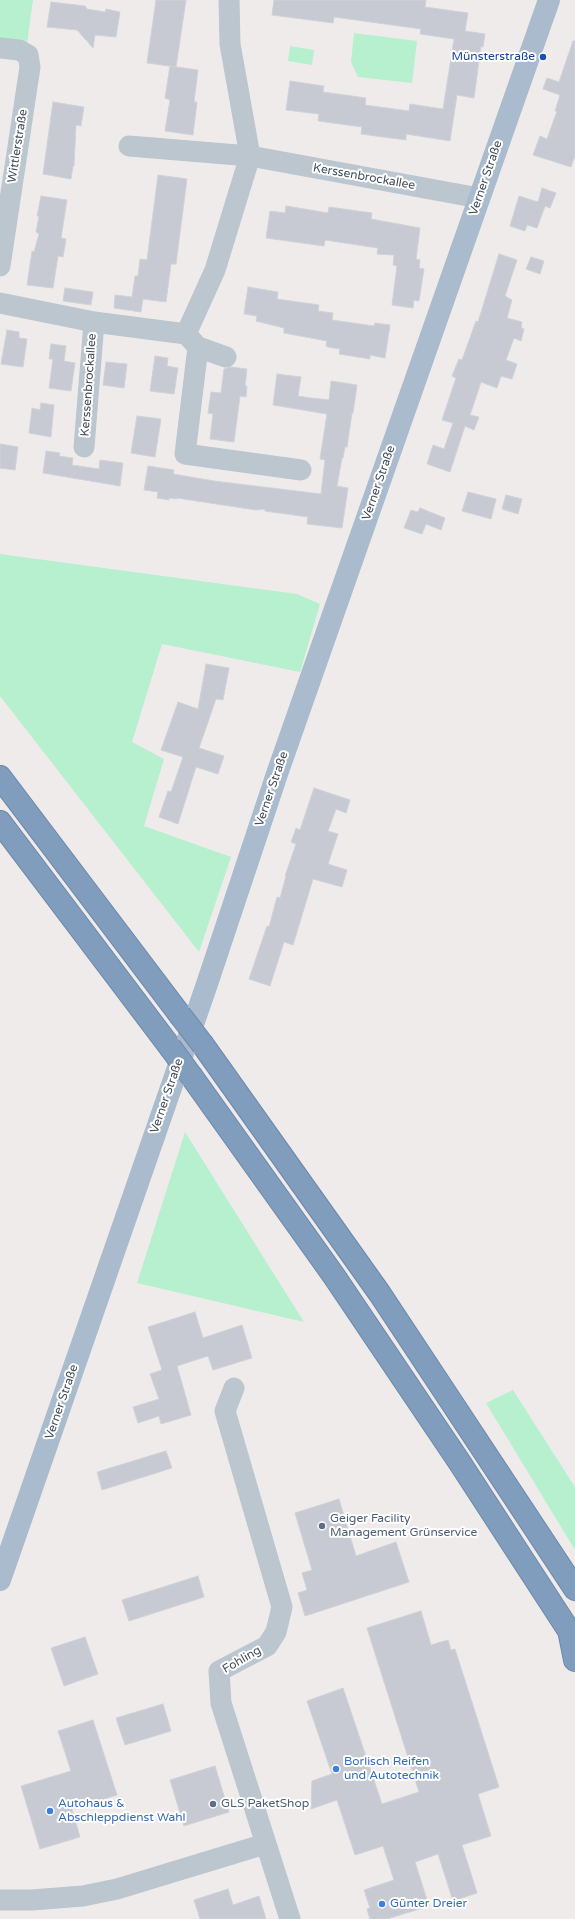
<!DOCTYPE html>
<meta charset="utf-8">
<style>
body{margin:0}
canvas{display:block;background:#efebeb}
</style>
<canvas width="575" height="1919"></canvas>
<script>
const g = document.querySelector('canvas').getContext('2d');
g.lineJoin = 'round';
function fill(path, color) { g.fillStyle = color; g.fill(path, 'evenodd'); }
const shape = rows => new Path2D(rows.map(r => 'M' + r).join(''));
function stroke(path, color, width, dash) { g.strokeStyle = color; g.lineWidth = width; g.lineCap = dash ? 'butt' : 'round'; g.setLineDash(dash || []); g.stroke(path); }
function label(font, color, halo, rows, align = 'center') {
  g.font = font + ' "Varela Round",sans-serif'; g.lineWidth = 4; g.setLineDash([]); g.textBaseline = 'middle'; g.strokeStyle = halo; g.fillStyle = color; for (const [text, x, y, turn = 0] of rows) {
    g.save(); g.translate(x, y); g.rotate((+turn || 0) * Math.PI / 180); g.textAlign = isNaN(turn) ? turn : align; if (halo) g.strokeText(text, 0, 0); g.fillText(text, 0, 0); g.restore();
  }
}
fill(shape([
 [0,0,33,0,27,44,0,40],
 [354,33,417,41,412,83,358,77,351,62],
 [290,46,314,50,312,65,288,61],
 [0,554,297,594,320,604,300,672,162,644,132,742,164,759,144,826,231,857,199,952,0,696],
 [185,1132,304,1322,137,1283],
 [513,1390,575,1487,575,1550,486,1403]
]), '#b6f0ce');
const building = shape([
 [156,0,186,0,176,67,147,63,156,0],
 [274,0,426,0,425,7,468,13,465,31,485,34,483,47,481,46,474,98,457,95,450,141,406,134,406,140,361,134,362,127,318,121,319,114,286,110,290,81,324,86,323,92,366,98,365,105,409,111,410,104,443,109,454,39,420,34,421,29,334,17,333,23,272,15,274,0],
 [51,2,85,6,87,9,105,12,106,9,120,12,116,37,95,35,93,48,77,30,47,27,51,2],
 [573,41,575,41,575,155,571,167,533,155,540,136,547,139,557,111,555,111,560,95,543,89,547,78,559,82,573,41],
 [170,66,198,70,194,102,197,102,193,135,165,131,170,100,165,98,170,66],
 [53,102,84,107,81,126,76,125,74,166,73,166,71,179,43,174,53,102],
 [158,175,187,179,176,264,171,264,166,302,143,299,141,312,114,308,115,295,132,297,135,276,138,276,140,259,147,260,158,175],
 [542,188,556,193,550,208,545,206,537,228,527,225,525,231,510,226,519,196,538,202,542,188],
 [41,196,67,200,61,238,66,239,63,257,58,256,53,288,27,285,32,251,34,252,39,234,36,232,39,216,37,216,41,196],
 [286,206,328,213,329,207,372,213,371,219,420,228,416,259,420,260,419,268,424,269,419,301,414,300,413,308,392,305,397,266,393,265,394,255,377,254,378,248,325,240,324,246,266,238,270,211,285,213,286,206],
 [499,254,517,260,505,296,512,300,507,318,522,322,521,328,524,329,521,341,514,338,506,360,517,364,512,379,501,376,497,388,481,382,470,415,479,417,474,430,465,426,450,472,427,464,433,445,444,449,453,423,442,420,456,378,452,376,459,359,462,360,476,321,478,322,499,254],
 [531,257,544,261,540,274,526,269,531,257],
 [248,287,278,292,277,299,319,305,318,311,333,313,332,320,374,326,375,323,390,325,385,358,370,355,370,359,339,354,340,349,328,347,326,346,327,341,284,333,284,328,256,321,257,316,244,314,248,287],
 [65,288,93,292,91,305,63,301,65,288],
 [7,330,19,332,19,338,27,339,23,367,1,364,7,330],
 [51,344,66,346,64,361,75,363,71,391,49,388,53,359,49,359,51,344],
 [155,356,168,358,167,366,178,368,174,394,150,391,155,356],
 [106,362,127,364,124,388,103,385,106,362],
 [231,367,247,369,245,386,247,386,246,397,240,396,234,442,210,439,213,414,208,413,211,392,221,393,224,369,231,367],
 [277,374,301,377,298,396,311,398,329,400,331,381,357,385,353,413,352,413,347,447,345,447,343,458,342,458,337,486,348,488,342,528,307,524,308,517,265,511,265,509,256,510,177,498,177,499,169,498,169,500,157,498,158,492,144,490,148,466,174,470,173,474,214,481,321,494,325,460,320,459,327,414,273,405,277,374],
 [41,403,54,405,51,437,29,433,32,408,40,410,41,403],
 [137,416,161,419,155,457,131,453,137,416],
 [0,444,18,447,15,470,0,468,0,444],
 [46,451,60,453,59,456,73,458,72,465,99,469,100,460,123,463,120,486,43,473,46,451],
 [468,492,496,499,491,519,462,511,468,492],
 [506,495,522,499,518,514,502,509,506,495],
 [420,508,445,518,441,530,426,524,422,534,404,528,411,510,418,512,420,508],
 [206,664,229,668,223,700,216,699,199,748,224,756,218,774,196,767,178,824,159,817,168,791,171,792,183,757,161,750,178,702,198,709,206,664],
 [314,788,350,800,346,813,336,809,328,831,338,834,328,864,347,870,342,887,313,879,293,945,284,942,270,986,249,979,267,926,269,927,277,897,280,898,286,876,285,876,296,844,291,842,296,828,300,830,314,788],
 [195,1312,203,1338,242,1325,252,1358,213,1370,208,1356,177,1366,191,1415,161,1424,159,1416,138,1423,133,1407,159,1399,150,1374,162,1370,148,1327,195,1312],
 [166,1451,172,1468,102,1490,97,1472,166,1451],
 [339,1499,356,1556,396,1542,409,1582,305,1616,298,1593,307,1590,302,1573,312,1570,295,1513,339,1499],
 [198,1576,204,1597,129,1621,122,1600,198,1576],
 [421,1611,431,1645,448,1640,451,1650,455,1649,499,1787,478,1794,491,1836,462,1845,477,1893,453,1901,438,1854,415,1862,429,1906,387,1919,370,1919,367,1909,370,1908,364,1890,394,1880,383,1846,355,1855,337,1800,311,1809,312,1781,332,1774,307,1701,343,1688,382,1804,419,1792,367,1628,421,1611],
 [85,1637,98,1674,64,1686,51,1648,85,1637],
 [163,1704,171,1731,125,1745,116,1718,163,1704],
 [93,1720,117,1795,72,1809,80,1837,40,1849,21,1786,71,1771,58,1731,93,1720],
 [215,1766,229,1812,184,1826,170,1780,215,1766],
 [228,1889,233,1905,259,1896,266,1919,200,1919,194,1900,228,1889]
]);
fill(building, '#c7cad2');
stroke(building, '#cfd2d8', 1);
const highway = shape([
 [0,777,180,1015],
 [0,822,170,1047],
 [203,1045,380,1294,575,1589],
 [192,1077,334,1276,460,1463,575,1640],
 [569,1630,575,1660]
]);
stroke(highway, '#6b88aa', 24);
stroke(shape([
 [0,48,19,50,28,55,30,67,0,266],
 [129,146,250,156,479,198],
 [0,303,94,322,186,334,198,347,185,454,301,470],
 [186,334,215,270,250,156,230,44,229,0],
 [198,347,226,357],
 [84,447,94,322],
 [234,1388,225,1411,282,1607,276,1632,267,1646,219,1671,221,1703,290,1919],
 [0,1900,32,1900,83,1896,117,1889,265,1844]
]), '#bbc6cf', 21);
stroke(shape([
 [0,1580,206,987,278,771,549,0]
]), '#a9bbcd', 22);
stroke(highway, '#809dbe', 22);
const highwayBridge = shape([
 [180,1015,203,1045],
 [170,1047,192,1077]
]);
stroke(highwayBridge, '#6b88aa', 24, []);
stroke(highwayBridge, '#809dbe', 22);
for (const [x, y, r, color] of [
 [543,57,4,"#1a4fb4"],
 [322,1526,4,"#5c6f8a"],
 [336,1769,4,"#3f7fe0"],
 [213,1804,4,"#5c6f8a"],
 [50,1811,4,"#3f7fe0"],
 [382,1904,4,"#3f7fe0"]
]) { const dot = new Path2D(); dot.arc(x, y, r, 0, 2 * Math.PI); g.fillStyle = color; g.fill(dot); stroke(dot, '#fff', 1.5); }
label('12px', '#164399', '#fff', [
 ["Münsterstraße",535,57]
], 'right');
label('12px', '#434f5a', '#fff', [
 ["Wittlerstraße",18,146,-81],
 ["Kerssenbrockallee",364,177,10],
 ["Verner Straße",486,178,-71],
 ["Kerssenbrockallee",89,385,-86],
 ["Verner Straße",379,483,-71],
 ["Verner Straße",272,789,-71],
 ["Verner Straße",167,1096,-71],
 ["Verner Straße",62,1402,-71],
 ["Fohling",242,1660,-30]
]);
label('12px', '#4e5e75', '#fff', [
 ["Geiger Facility",330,1519],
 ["Management Grünservice",330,1533],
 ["GLS PaketShop",221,1804]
], 'left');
label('12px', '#366cbe', '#fff', [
 ["Borlisch Reifen",344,1762],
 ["und Autotechnik",344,1776],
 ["Autohaus &",58,1804],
 ["Abschleppdienst Wahl",58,1818],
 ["Günter Dreier",390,1904]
], 'left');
</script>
